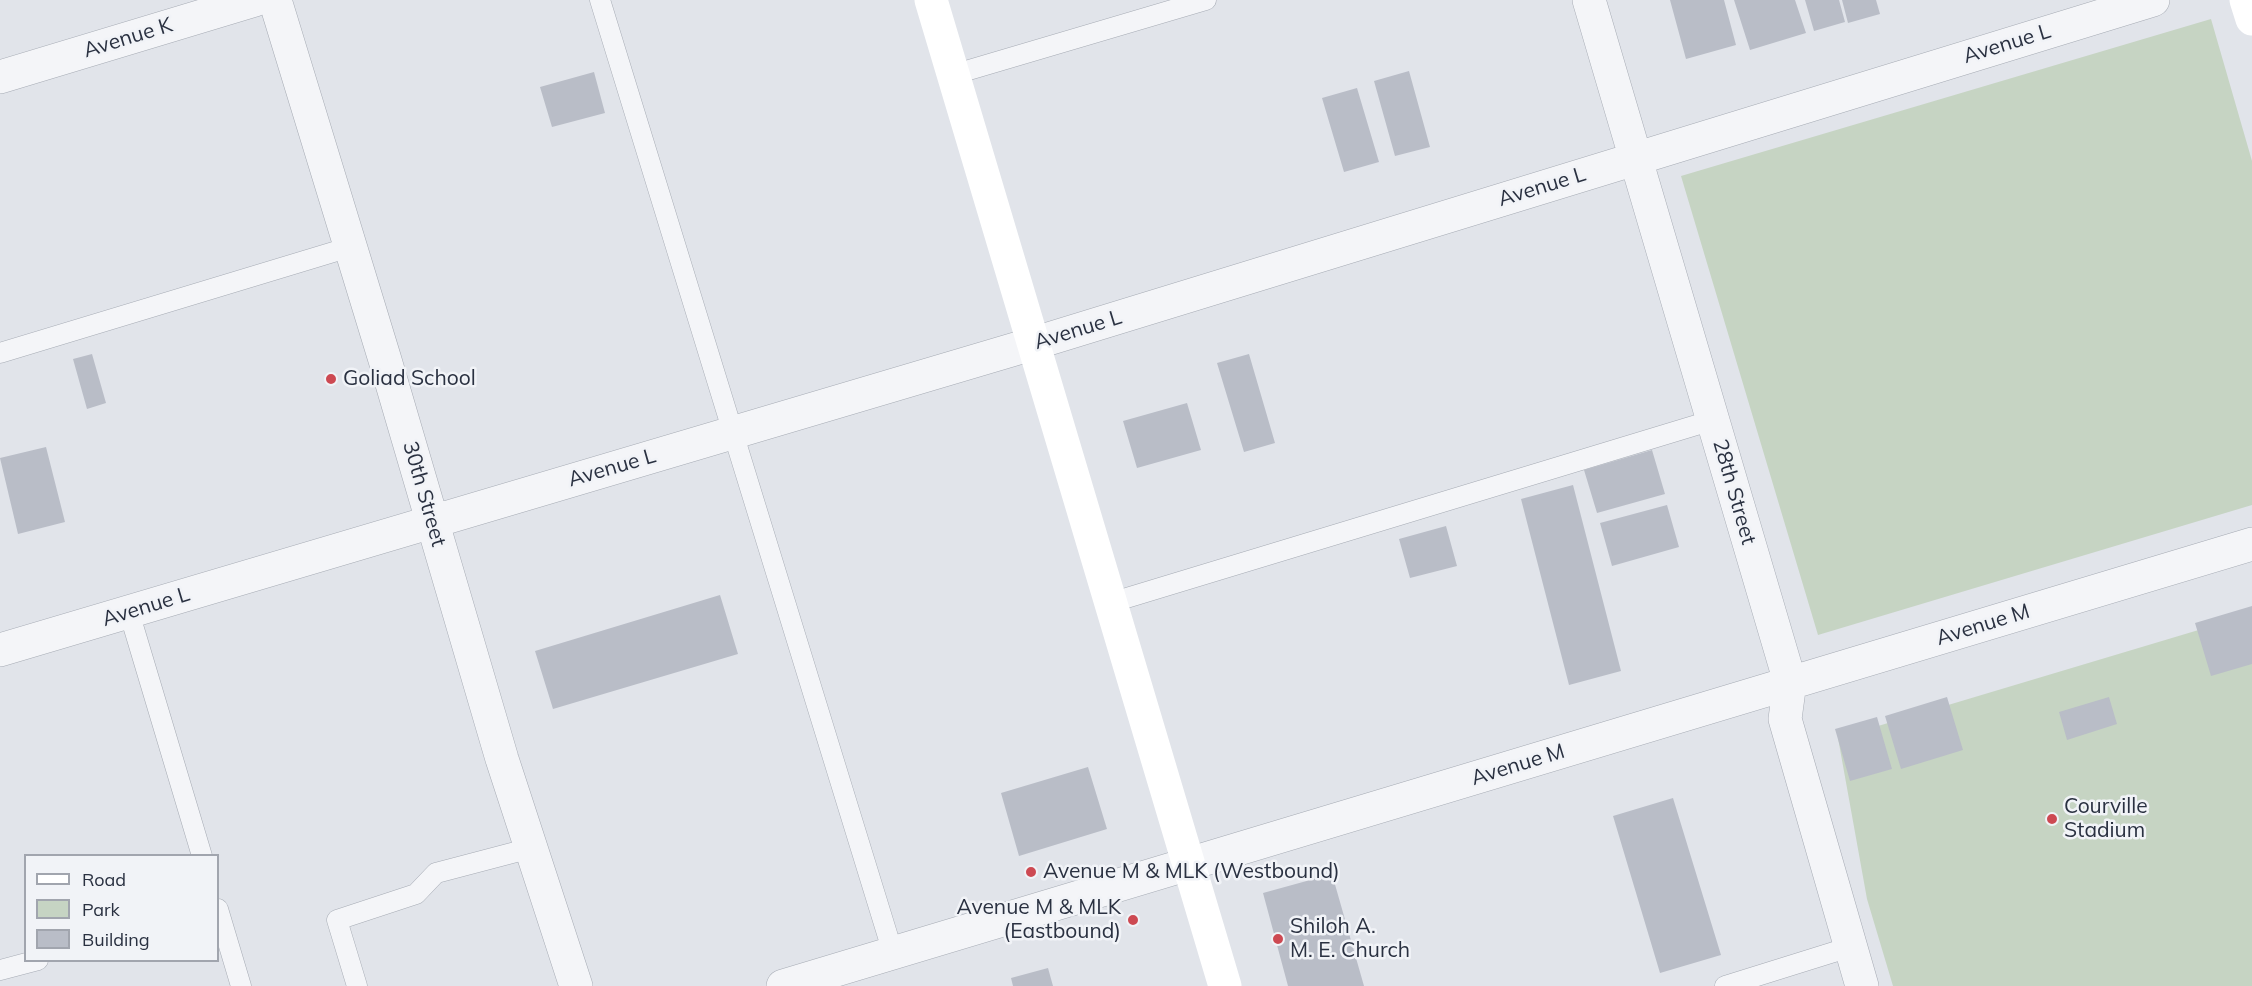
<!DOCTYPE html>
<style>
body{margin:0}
#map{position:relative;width:2252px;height:986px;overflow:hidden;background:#e1e4ea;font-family:Mulish,sans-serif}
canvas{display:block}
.legend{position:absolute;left:24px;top:854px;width:195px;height:108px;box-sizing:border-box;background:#f1f3f7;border:2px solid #a1a5ae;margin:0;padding:8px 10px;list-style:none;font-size:18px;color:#2a3141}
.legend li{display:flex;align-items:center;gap:12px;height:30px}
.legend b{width:30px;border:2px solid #a1a5ae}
</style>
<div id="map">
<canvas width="2252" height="986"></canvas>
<ul class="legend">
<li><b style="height:8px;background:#fff"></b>Road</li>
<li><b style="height:16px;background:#c6d4c3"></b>Park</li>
<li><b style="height:16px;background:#b9bdc7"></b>Building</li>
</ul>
</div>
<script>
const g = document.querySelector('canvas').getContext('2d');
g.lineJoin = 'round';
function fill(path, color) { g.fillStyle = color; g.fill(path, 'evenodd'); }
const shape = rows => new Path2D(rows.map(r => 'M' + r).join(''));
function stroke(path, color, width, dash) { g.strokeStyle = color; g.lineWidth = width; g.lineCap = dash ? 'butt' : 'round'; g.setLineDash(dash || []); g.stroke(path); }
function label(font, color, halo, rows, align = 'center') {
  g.font = font + ' Mulish,sans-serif'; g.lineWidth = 5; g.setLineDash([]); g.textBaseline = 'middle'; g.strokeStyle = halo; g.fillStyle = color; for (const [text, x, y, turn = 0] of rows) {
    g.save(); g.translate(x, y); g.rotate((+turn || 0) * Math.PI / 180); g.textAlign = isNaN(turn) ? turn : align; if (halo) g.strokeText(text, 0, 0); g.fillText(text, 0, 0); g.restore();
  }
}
fill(shape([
 [2211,19,2252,161,2252,505,1818,635,1681,176],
 [2252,614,2252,986,1893,986,1867,899,1838,738]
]), '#c6d4c3');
fill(shape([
 [1670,0,1724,0,1736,45,1686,59],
 [1734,0,1795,0,1806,33,1750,50],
 [1805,0,1839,0,1845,22,1814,31],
 [1842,0,1876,0,1880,14,1848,23],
 [1409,71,1430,147,1395,156,1374,81],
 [594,72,605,113,552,127,540,87],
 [1357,88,1379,162,1344,172,1322,98],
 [92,354,106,403,87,409,73,359],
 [1249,354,1275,443,1244,452,1217,363],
 [1187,403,1201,450,1137,468,1123,421],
 [46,447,65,522,18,534,0,458],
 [1652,450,1665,494,1597,513,1584,470],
 [1573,485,1621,671,1569,685,1521,499],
 [1667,505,1679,547,1612,566,1600,523],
 [1446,526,1457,566,1410,578,1399,539],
 [720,595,738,654,553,709,535,651],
 [2252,606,2252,664,2211,676,2195,623],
 [1947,697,1963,750,1901,769,1885,716],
 [2109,697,2117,724,2067,740,2059,712],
 [1877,717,1892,769,1850,781,1835,729],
 [1088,767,1107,829,1019,856,1001,793],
 [1673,798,1721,955,1660,973,1613,816],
 [1332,874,1364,986,1288,986,1263,893],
 [1048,968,1053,986,1013,986,1011,978]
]), '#b9bdc7');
const lane = shape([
 [600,0,893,953],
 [952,75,1206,0],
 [0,353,350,247],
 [1110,603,1713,420],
 [129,612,202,856],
 [218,909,241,986],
 [0,970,38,960],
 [357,986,337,920,416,894,436,873,531,848],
 [1725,986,1850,947]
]);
const street = shape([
 [275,0,385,360,502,759,576,986],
 [1589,0,1790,682,1785,719,1862,986],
 [0,77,255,0],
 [0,650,1032,344,2153,0],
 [783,986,2252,544]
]);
stroke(lane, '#a6abb4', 21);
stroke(street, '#a6abb4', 34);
stroke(lane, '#f4f5f8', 20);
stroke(street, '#f4f5f8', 33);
stroke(shape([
 [931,0,1225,986],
 [2246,0,2252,19]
]), '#fff', 33);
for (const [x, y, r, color] of [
 [331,379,6,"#cd4952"],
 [2052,819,6,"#cd4952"],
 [1031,872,6,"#cd4952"],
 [1133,920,6,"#cd4952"],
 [1278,939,6,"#cd4952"]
]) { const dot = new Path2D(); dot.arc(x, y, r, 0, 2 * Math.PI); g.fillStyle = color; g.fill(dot); stroke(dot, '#f1f3f7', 2); }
label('21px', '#2a3141', '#f1f3f7', [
 ["Avenue K",128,38,-17],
 ["Avenue L",2007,44,-17],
 ["Avenue L",1542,187,-17],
 ["Avenue L",1078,330,-17],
 ["Avenue L",612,468,-16],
 ["28th Street",1734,492,74],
 ["30th Street",424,494,74],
 ["Avenue L",146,607,-17],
 ["Avenue M",1983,625,-17],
 ["Avenue M",1518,765,-17]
]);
label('21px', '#2a3141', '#f1f3f7', [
 ["Goliad School",343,379],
 ["Courville",2064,807],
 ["Stadium",2064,831],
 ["Avenue M & MLK (Westbound)",1043,872],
 ["Avenue M & MLK",1121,908,"right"],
 ["(Eastbound)",1121,932,"right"],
 ["Shiloh A.",1290,927],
 ["M. E. Church",1290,951]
], 'left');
</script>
